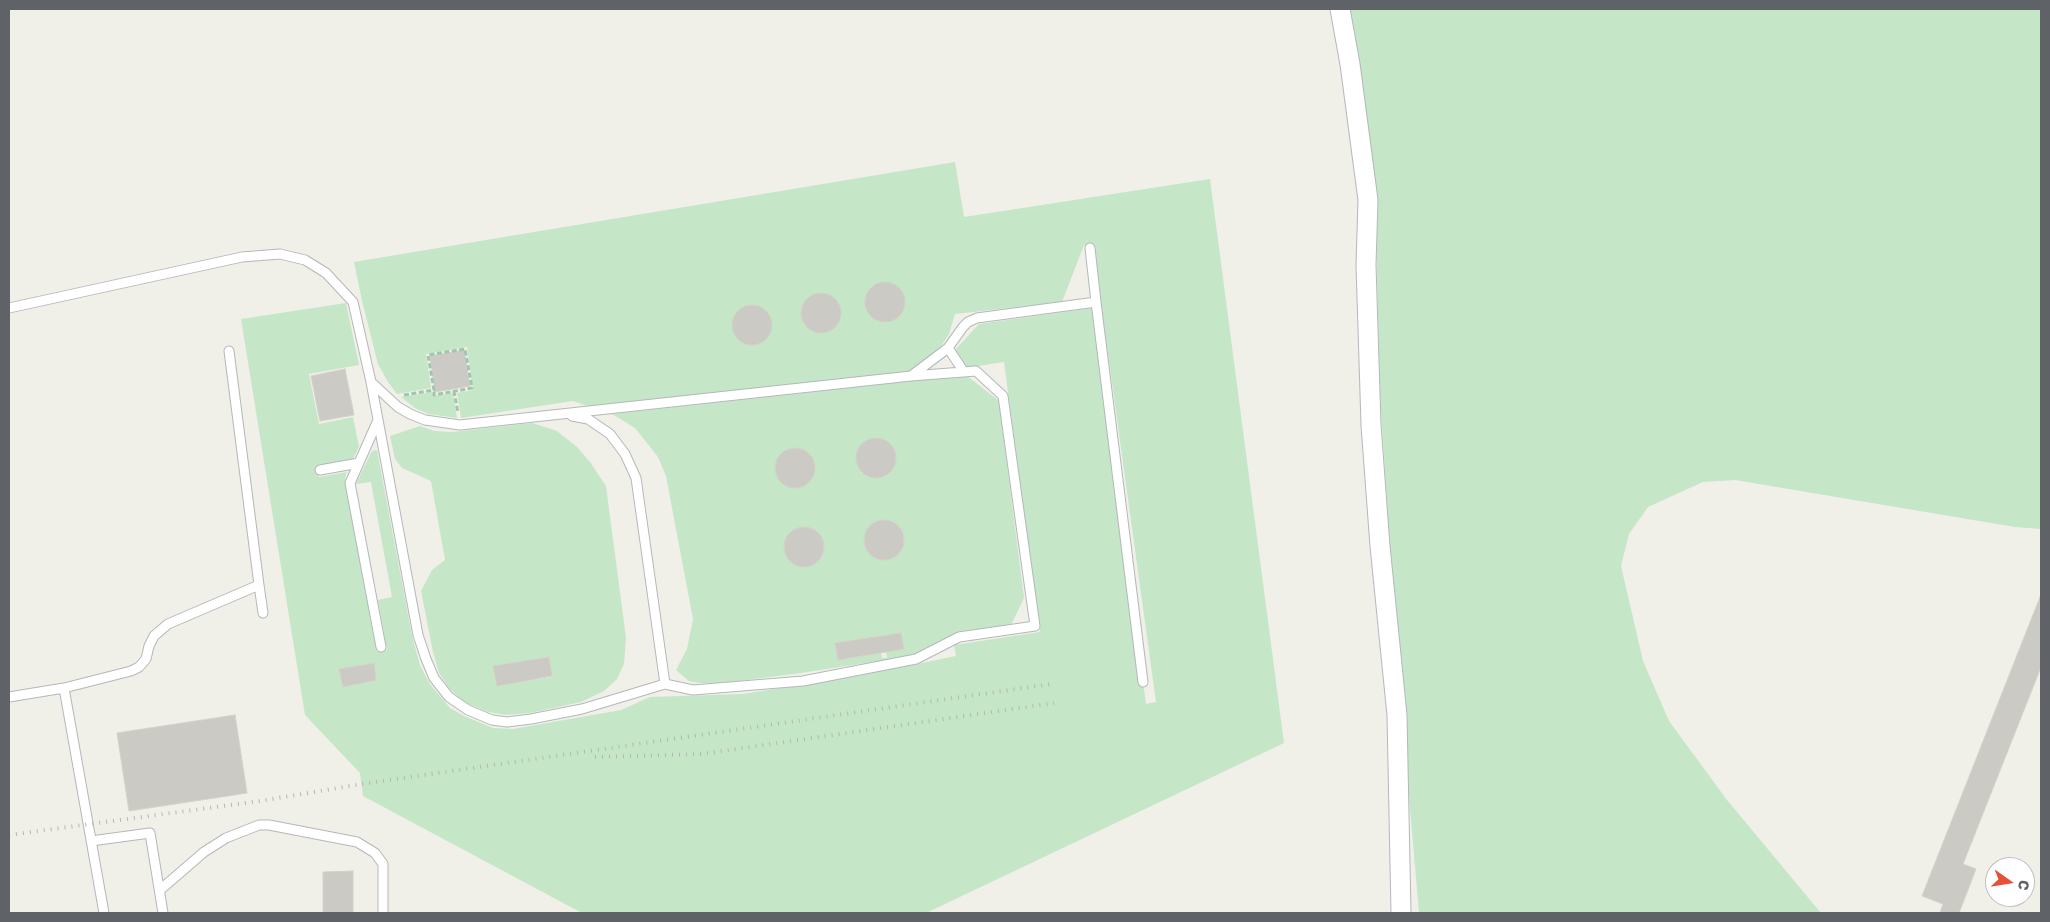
<!DOCTYPE html>
<meta charset="utf-8">
<style>
body{margin:0}
#map{position:relative;width:2050px;height:922px;overflow:hidden;background:#f0efe8;font-family:"Golos Text",sans-serif}
canvas{display:block}
.frame{position:absolute;inset:0;border:10px solid #5f6267;pointer-events:none}
.north{position:absolute;left:1985px;top:857px;width:50px;height:50px;box-sizing:border-box;background:#fff;border:1px solid #bfc0c2;border-radius:50%;rotate:103deg;font-size:14px;font-weight:700;line-height:20px;text-align:center;color:#5f6267}
.north::after{content:'';display:block;margin:auto;width:18px;height:22px;background:#e55039;clip-path:polygon(50% 0,100% 100%,50% 72%,0 100%)}
</style>
<div id="map">
<canvas width="2050" height="922"></canvas>
<div class="frame"></div>
<div class="north">С</div>
</div>
<script>
const g = document.querySelector('canvas').getContext('2d');
g.lineJoin = 'round';
function fill(path, color) { g.fillStyle = color; g.fill(path, 'evenodd'); }
const shape = rows => new Path2D(rows.map(r => 'M' + r).join(''));
function stroke(path, color, width, dash) { g.strokeStyle = color; g.lineWidth = width; g.lineCap = dash ? 'butt' : 'round'; g.setLineDash(dash || []); g.stroke(path); }
fill(shape([
 [1349,9,2041,9,2041,529,2015,527,1735,480,1703,482,1648,507,1629,534,1621,566,1643,661,1669,721,1727,800,1821,913,1419,913,1397,656,1380,395,1375,192],
 [955,162,964,217,1210,179,1284,743,926,913,582,913,363,796,360,773,305,715,241,319,346,303,359,365,309,374,319,424,353,417,359,447,353,459,316,466,319,477,347,472,345,477,377,652,387,650,378,600,392,597,371,482,356,484,372,451,377,450,412,636,420,665,429,683,450,708,464,716,493,728,513,729,621,710,650,697,743,694,862,675,956,656,954,645,1040,632,1004,362,965,368,954,351,979,324,1093,308,1146,704,1156,702,1093,245,1084,245,1062,302,955,314,949,334,936,354,908,372,591,407,573,401,461,418,457,393,473,390,467,347,426,354,431,388,397,394,388,382,378,364,362,301,354,262],
 [885,282,898,288,903,294,905,304,898,317,885,322,875,319,869,314,865,300,872,288],
 [821,293,834,298,838,304,840,315,834,327,821,333,813,331,805,325,801,311,807,298],
 [749,305,763,308,770,316,772,323,768,337,763,342,756,344,749,344,739,339,733,330,733,319,737,313],
 [373,663,376,680,343,686,340,669],
 [966,375,999,401,1024,598,1011,625,961,631,910,656,801,673,723,683,699,683,689,681,676,670,687,649,693,619,666,476,658,457,635,428,612,414],
 [879,439,889,444,893,450,895,464,889,473,879,478,872,478,862,473,858,467,857,453,865,441],
 [791,448,802,449,808,453,814,466,814,473,811,480,798,487,784,484,777,476,775,469,779,456,785,451],
 [884,520,897,525,904,538,900,552,894,556,884,559,870,554,865,545,864,538,871,525],
 [804,527,818,533,823,542,824,549,822,556,817,562,804,567,791,562,785,552,784,545,791,532],
 [901,633,904,649,886,652,887,658,882,658,881,653,838,660,836,643],
 [432,392,433,396,453,393,457,418,429,414,415,408,401,397],
 [532,423,557,431,577,447,590,462,606,486,626,638,624,664,617,679,604,691,581,702,530,713,506,715,488,712,464,702,449,688,439,673,433,652,421,591,432,570,445,560,431,481,402,468,395,459,390,436,420,426,434,431,452,432],
 [549,657,552,677,497,685,494,666]
]), '#c5e7c7');
const building = shape([
 '865 302a20 20 0 1 1 40 0a20 20 0 1 1-40 0Z',
 '801 313a20 20 0 1 1 40 0a20 20 0 1 1-40 0Z',
 '732 325a20 20 0 1 1 40 0a20 20 0 1 1-40 0Z',
 [464,350,470,386,435,392,430,356,464,350],
 [345,369,354,415,320,421,311,376,345,369],
 '856 458a20 20 0 1 1 40 0a20 20 0 1 1-40 0Z',
 '775 468a20 20 0 1 1 40 0a20 20 0 1 1-40 0Z',
 '864 540a20 20 0 1 1 40 0a20 20 0 1 1-40 0Z',
 '784 547a20 20 0 1 1 40 0a20 20 0 1 1-40 0Z',
 [2040,597,2041,667,1963,864,1976,869,1959,913,1940,913,1943,904,1922,896,2040,597],
 [901,633,904,649,838,660,835,643,901,633],
 [549,657,552,676,497,686,493,666,549,657],
 [374,663,376,680,343,687,339,669,374,663],
 [235,715,247,793,129,811,117,733,235,715],
 [353,871,353,913,323,913,323,872,353,871]
]);
fill(building, '#cccac4');
stroke(building, '#d5d1c6', 1);
const service = shape([
 [1090,248,1096,302],
 [9,308,242,257,280,254,305,260,326,273,353,302,371,382,418,635,426,659,434,678,449,697,468,710,492,720,507,722,531,719,582,709,665,684,693,690,803,681,916,659,959,637,1035,626,1003,396,976,371,911,376,460,425,425,420,410,414,398,407,371,382],
 [948,348,964,372],
 [911,376,948,348,963,327,968,322,977,318,1096,302,1143,682],
 [572,416,588,419,610,434,625,454,636,478,665,684],
 [378,420,350,483,381,647],
 [320,470,359,463],
 [259,585,263,613],
 [64,688,104,913],
 [9,697,64,688,131,671,139,667,146,659,149,646,154,636,168,624,259,585,229,351],
 [91,841,150,833,163,913],
 [160,890,204,852,226,838,259,825,269,825,357,842,375,853,383,864,383,913]
]);
const minor = shape([
 [1340,9,1350,64,1368,200,1366,265,1371,425,1380,546,1397,715,1401,913]
]);
stroke(service, '#b5b7bb', 11);
stroke(minor, '#b5b7bb', 21);
stroke(shape([
 [454,391,458,413],
 [404,395,434,390,428,355,465,349,472,388,434,395,434,390]
]), '#9fc7ad', 3, [5, 2.5]);
stroke(service, '#fff', 9);
stroke(minor, '#fff', 19);
stroke(shape([
 [595,757,702,754,1054,703],
 [9,835,260,801,362,784,1051,684]
]), '#b6b6b7', 4, [1, 6]);
</script>
